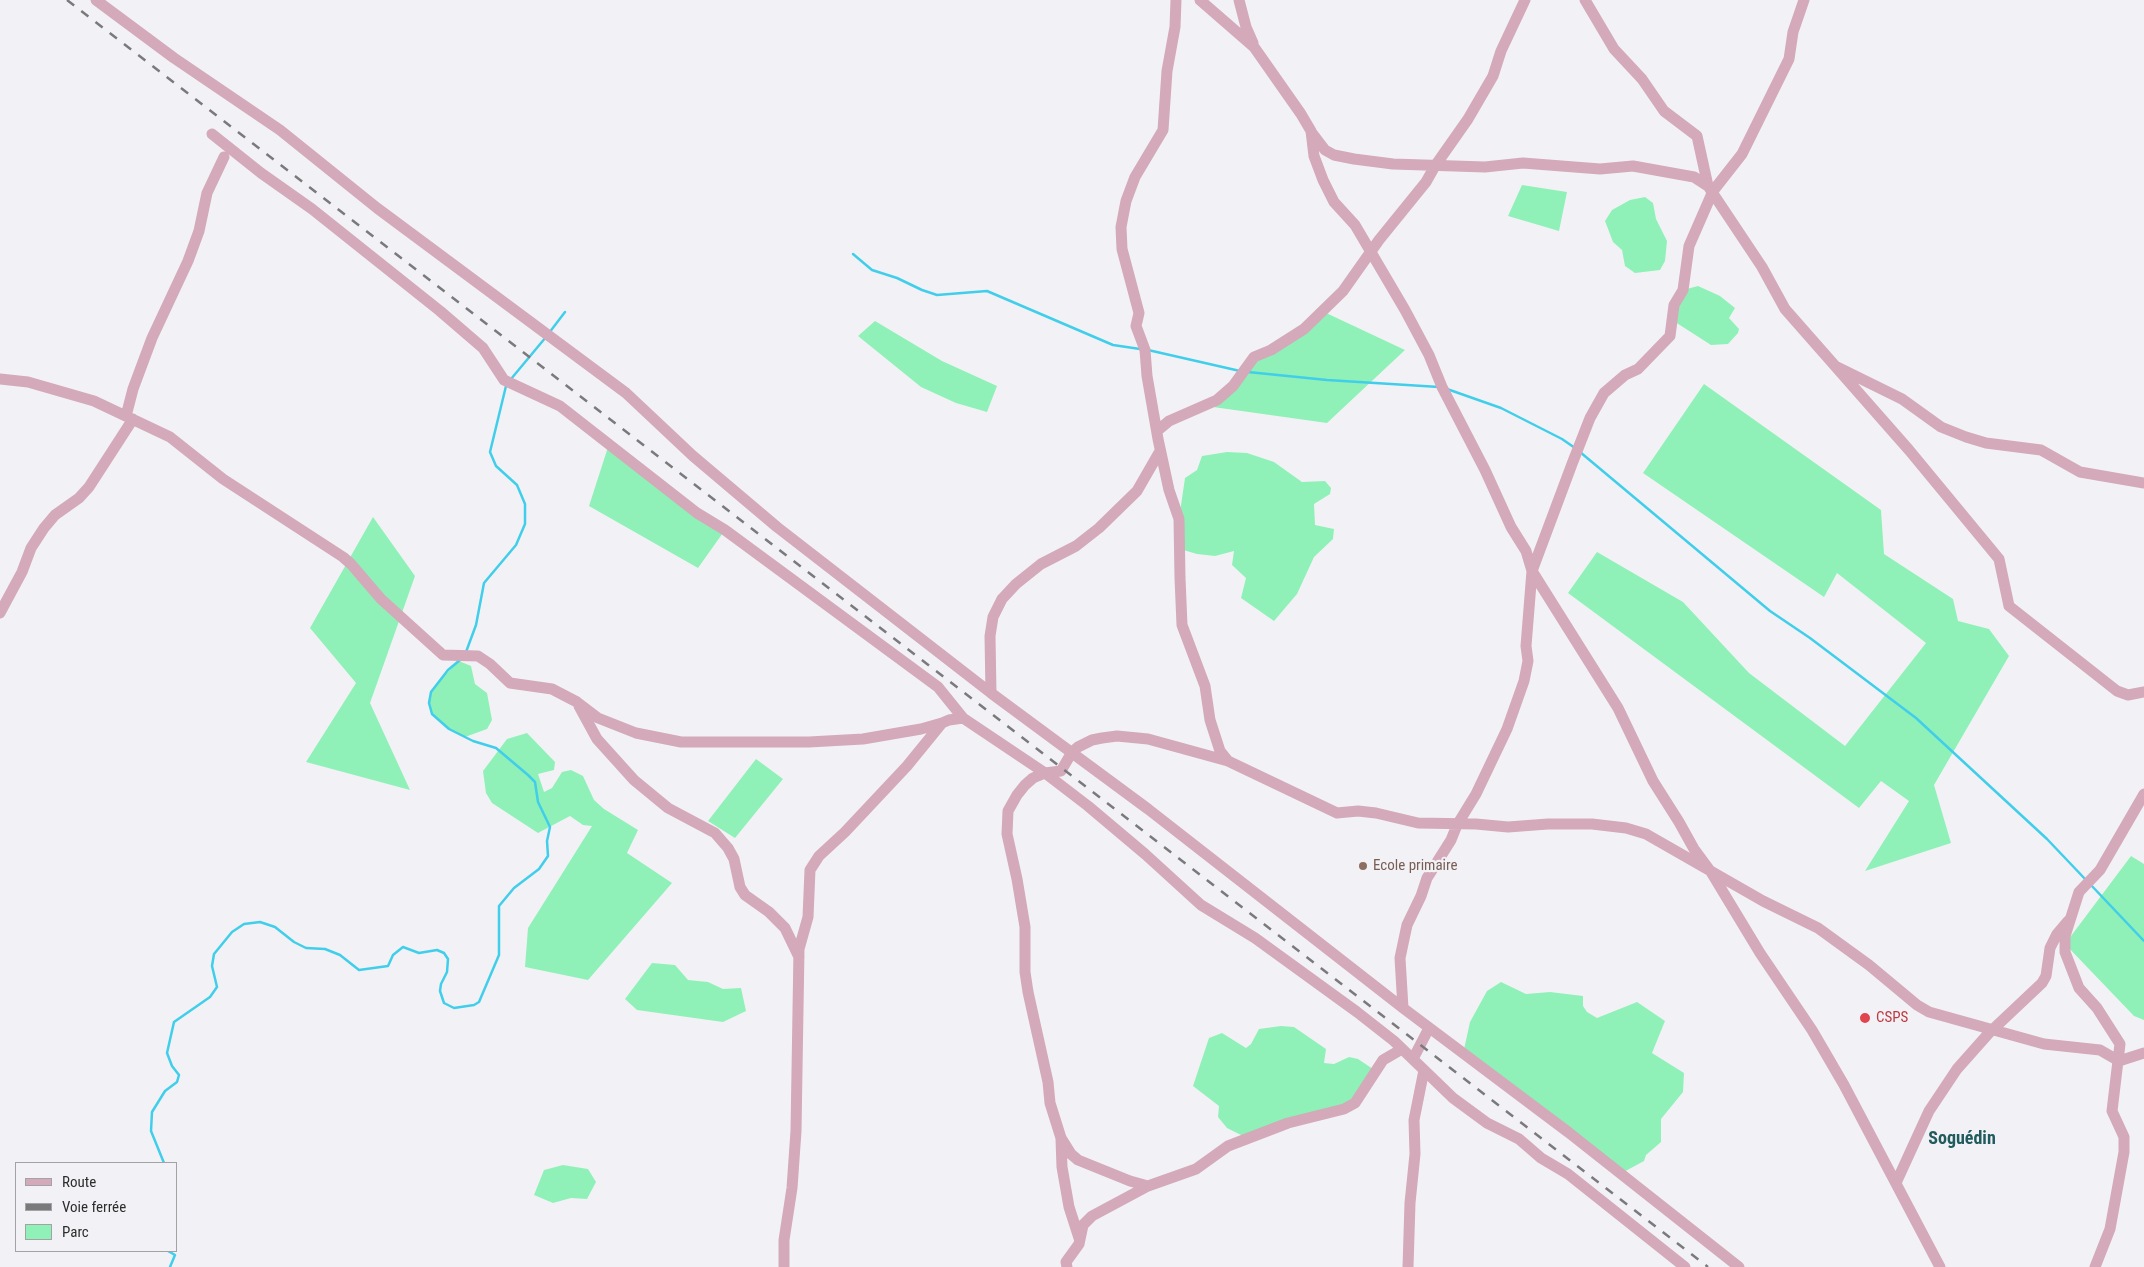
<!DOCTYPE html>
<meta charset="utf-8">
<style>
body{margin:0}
#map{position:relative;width:2144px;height:1267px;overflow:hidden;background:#f2f2f6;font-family:"Roboto Condensed",sans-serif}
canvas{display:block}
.legend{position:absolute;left:15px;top:1162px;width:162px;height:90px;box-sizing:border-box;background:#f2f2f6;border:1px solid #a3a3a6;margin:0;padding:6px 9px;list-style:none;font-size:15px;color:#2d2d2e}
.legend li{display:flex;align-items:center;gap:10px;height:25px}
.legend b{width:25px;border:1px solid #a3a3a6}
</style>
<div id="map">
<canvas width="2144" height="1267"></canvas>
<ul class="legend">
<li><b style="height:6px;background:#d4a9ba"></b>Route</li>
<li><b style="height:6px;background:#7a7a7d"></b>Voie ferrée</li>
<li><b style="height:14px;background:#8ff1b8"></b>Parc</li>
</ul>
</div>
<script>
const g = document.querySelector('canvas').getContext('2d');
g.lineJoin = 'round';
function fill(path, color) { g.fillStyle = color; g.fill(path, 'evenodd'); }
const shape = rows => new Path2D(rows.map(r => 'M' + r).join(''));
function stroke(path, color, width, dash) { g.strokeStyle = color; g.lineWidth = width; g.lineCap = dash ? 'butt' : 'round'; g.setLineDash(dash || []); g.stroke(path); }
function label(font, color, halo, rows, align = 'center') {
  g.font = font + ' "Roboto Condensed",sans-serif'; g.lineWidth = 4.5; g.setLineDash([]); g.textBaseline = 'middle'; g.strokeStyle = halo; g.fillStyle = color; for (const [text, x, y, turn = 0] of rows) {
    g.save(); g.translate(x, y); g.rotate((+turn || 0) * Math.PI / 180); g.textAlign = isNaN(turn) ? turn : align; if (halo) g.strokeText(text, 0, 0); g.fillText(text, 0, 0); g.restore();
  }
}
fill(shape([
 [1522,185,1567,192,1559,231,1508,216],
 [1645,197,1653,203,1656,219,1667,241,1665,261,1660,270,1635,273,1625,266,1622,250,1613,242,1605,221,1612,210,1630,200],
 [1698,286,1720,296,1735,308,1729,318,1739,329,1738,333,1728,344,1711,345,1672,320,1683,290],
 [1324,312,1405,350,1327,423,1206,406,1254,357],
 [875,321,942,361,997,386,987,412,956,403,921,387,858,336],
 [1704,384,1881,510,1884,554,1953,599,1958,621,1989,629,2009,656,1934,785,1951,843,1865,871,1909,801,1881,781,1859,808,1568,593,1597,552,1683,602,1749,673,1845,746,1926,643,1837,573,1824,597,1643,473],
 [609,444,725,530,698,568,589,506],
 [1227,452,1247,453,1274,462,1302,482,1325,481,1331,488,1330,494,1314,504,1315,525,1334,529,1333,539,1314,557,1297,594,1274,621,1241,598,1246,578,1232,565,1234,551,1215,556,1197,554,1180,549,1179,519,1185,478,1197,470,1202,456],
 [373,517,415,576,370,703,410,790,306,762,356,683,310,628],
 [459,661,471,666,475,684,487,693,492,720,487,729,465,737,449,729,432,714,429,703,431,692,437,683],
 [527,733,555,762,554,770,538,774,544,792,552,788,562,772,571,770,583,776,594,800,604,809,638,830,627,853,672,883,588,980,525,967,528,928,592,826,583,825,570,816,538,833,492,803,486,793,483,771,507,739],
 [756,759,783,779,735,838,708,821],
 [2131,856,2144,864,2144,1020,2134,1016,2065,944],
 [652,963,675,965,688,980,708,982,723,989,741,988,746,1011,723,1022,637,1010,625,999],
 [1501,982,1526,994,1550,992,1583,996,1583,1006,1587,1012,1597,1018,1637,1002,1665,1021,1652,1053,1684,1073,1683,1092,1661,1119,1661,1142,1646,1155,1644,1161,1620,1174,1463,1054,1470,1022,1487,991],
 [1281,1026,1294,1027,1326,1049,1324,1063,1334,1064,1349,1057,1358,1059,1376,1071,1355,1103,1247,1138,1227,1128,1218,1117,1219,1106,1193,1086,1209,1038,1222,1033,1246,1048,1251,1044,1259,1029],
 [563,1165,588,1169,596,1182,587,1199,571,1198,553,1203,534,1195,544,1170]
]), '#8ff1b8');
stroke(shape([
 [853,254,872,270,897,278,922,290,937,295,987,291,1113,345,1140,349],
 [549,333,565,312],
 [1148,350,1240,371],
 [1248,372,1327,380,1439,387],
 [511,379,546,337],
 [1447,389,1501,408,1562,439,1575,448],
 [1580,452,1770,611,1810,638,1916,718,2047,839,2086,880],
 [466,652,476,625,484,583,516,545,525,524,525,504,517,485,496,466,490,452,506,386],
 [2090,884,2144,941],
 [164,1163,151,1131,152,1112,165,1091,177,1082,179,1075,172,1066,167,1053,174,1022,210,997,217,987,212,966,214,954,232,932,244,924,260,922,275,927,294,942,306,948,325,949,340,955,359,970,388,966,393,955,403,947,419,953,437,950,444,953,448,959,447,972,441,984,440,991,444,1003,454,1008,474,1005,479,1002,499,955,499,906,514,888,539,869,548,856,547,841,550,827,538,802,535,782,528,775,496,748,473,741,449,729,432,714,429,703,431,692,448,670,460,660],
 [168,1251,175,1255,170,1267]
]), '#41ceea', 2.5);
stroke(shape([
 [96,0,174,58,280,130,377,208,626,393,693,456,777,527,991,693,1148,809,1403,1008,1568,1132,1739,1267],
 [1176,0,1175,27,1167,71,1163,130,1135,177,1126,201,1121,227,1122,249,1139,313,1136,326,1145,350,1147,376,1158,439,1169,490,1179,519,1180,578,1182,625,1205,686,1210,720,1220,751,1228,761],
 [1200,0,1254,47,1301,114,1311,131,1314,156,1323,180,1334,202,1355,225,1405,310,1429,355,1442,387,1485,470,1511,527,1526,551,1532,571,1618,708,1653,781,1679,822,1694,849,1711,872,1760,953,1812,1030,1844,1085,1940,1267],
 [1239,0,1246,27,1253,43],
 [1585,0,1614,49,1642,79,1664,111,1697,136,1708,186],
 [1312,133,1325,150,1334,155,1354,159,1393,164,1485,167,1523,163,1600,169,1633,166,1694,177,1708,186,1762,267,1785,309,1909,450,1999,559,2009,606,2117,691,2128,695,2144,692],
 [212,134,261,173,312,209,440,311,483,348,504,380,560,406,697,513,725,530,938,687,963,718],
 [1837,367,1902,399,1941,427,1966,437,1986,443,2041,450,2080,472,2144,483],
 [0,379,28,382,94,401,170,437,223,479,343,557,351,564,381,599,443,655,478,656,490,664,510,683,552,689,577,702,598,718,636,733,681,742,809,742,863,739,921,729,942,723],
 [126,416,133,389,152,338,188,261,199,231,207,193,224,157],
 [1157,431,1169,421,1217,400,1233,386,1254,357,1271,350,1304,329,1343,291,1379,240,1426,182,1435,166,1468,119,1493,76,1501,51,1525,0],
 [0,613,22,572,31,548,44,528,55,515,79,498,89,487,133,419],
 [991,693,990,636,993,617,1002,599,1016,584,1041,564,1076,546,1099,528,1137,491,1160,451],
 [579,706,597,739,634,780,668,808,715,833,728,848,734,859,740,887,745,895,769,912,785,928,799,957],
 [1403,1008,1400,958,1407,925,1421,896,1427,878,1451,840,1457,825,1476,794,1507,729,1524,681,1528,661,1526,646,1532,571,1572,464,1590,418,1604,393,1625,375,1638,369,1670,336,1674,305,1683,290,1689,246,1713,191,1742,154,1789,59,1793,32,1804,0],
 [1413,1059,1429,1028],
 [1061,1139,1062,1167,1069,1207,1079,1238],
 [1896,1183,1929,1111,1957,1069,1989,1033,2042,983,2046,976,2050,948,2057,934,2068,921],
 [1148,1186,1130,1181,1078,1160,1071,1154,1061,1138,1050,1103,1048,1082,1028,992,1025,972,1025,927,1017,879,1007,834,1008,811,1017,795,1025,785,1033,778,1045,773,1061,771,1072,752,1078,747,1092,740,1102,738,1117,736,1148,739,1228,761,1337,813,1358,811,1376,813,1418,823,1476,824,1508,827,1548,824,1592,824,1626,828,1646,834,1763,901,1818,928,1869,965,1917,1005,1929,1012,2044,1044,2100,1050,2119,1061,2144,1053],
 [784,1267,784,1240,792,1188,796,1131,799,949,808,917,810,870,819,856,845,832,907,766,942,723,949,720,963,718,1045,773,1088,806,1145,854,1201,905,1255,938,1357,1012,1394,1041,1453,1098,1487,1123,1519,1139,1541,1158,1568,1174,1685,1267],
 [1067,1267,1066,1262,1079,1244,1083,1225,1092,1216,1148,1186,1196,1169,1228,1146,1288,1123,1344,1109,1355,1103,1383,1060,1402,1049],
 [1408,1267,1410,1203,1415,1154,1414,1120,1424,1070],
 [2095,1267,2110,1229,2124,1152,2124,1137,2112,1111,2120,1044,2097,1008,2079,988,2065,952,2065,936,2079,892,2100,870,2144,794]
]), '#d4a9ba', 11);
stroke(shape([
 [67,0,1708,1267]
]), '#7a7a7d', 2.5, [9, 9]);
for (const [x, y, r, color] of [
 [1363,866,5,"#8d6e63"],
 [1865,1018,6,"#e0444e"]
]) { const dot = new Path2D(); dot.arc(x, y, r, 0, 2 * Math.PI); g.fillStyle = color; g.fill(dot); stroke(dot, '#f2f2f6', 2); }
label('15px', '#785e54', '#f2f2f6', [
 ["Ecole primaire",1373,866]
], 'left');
label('15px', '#be3a42', '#f2f2f6', [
 ["CSPS",1876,1018]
], 'left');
label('bold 18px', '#205b5d', '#f2f2f6', [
 ["Soguédin",1962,1139]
]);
</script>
